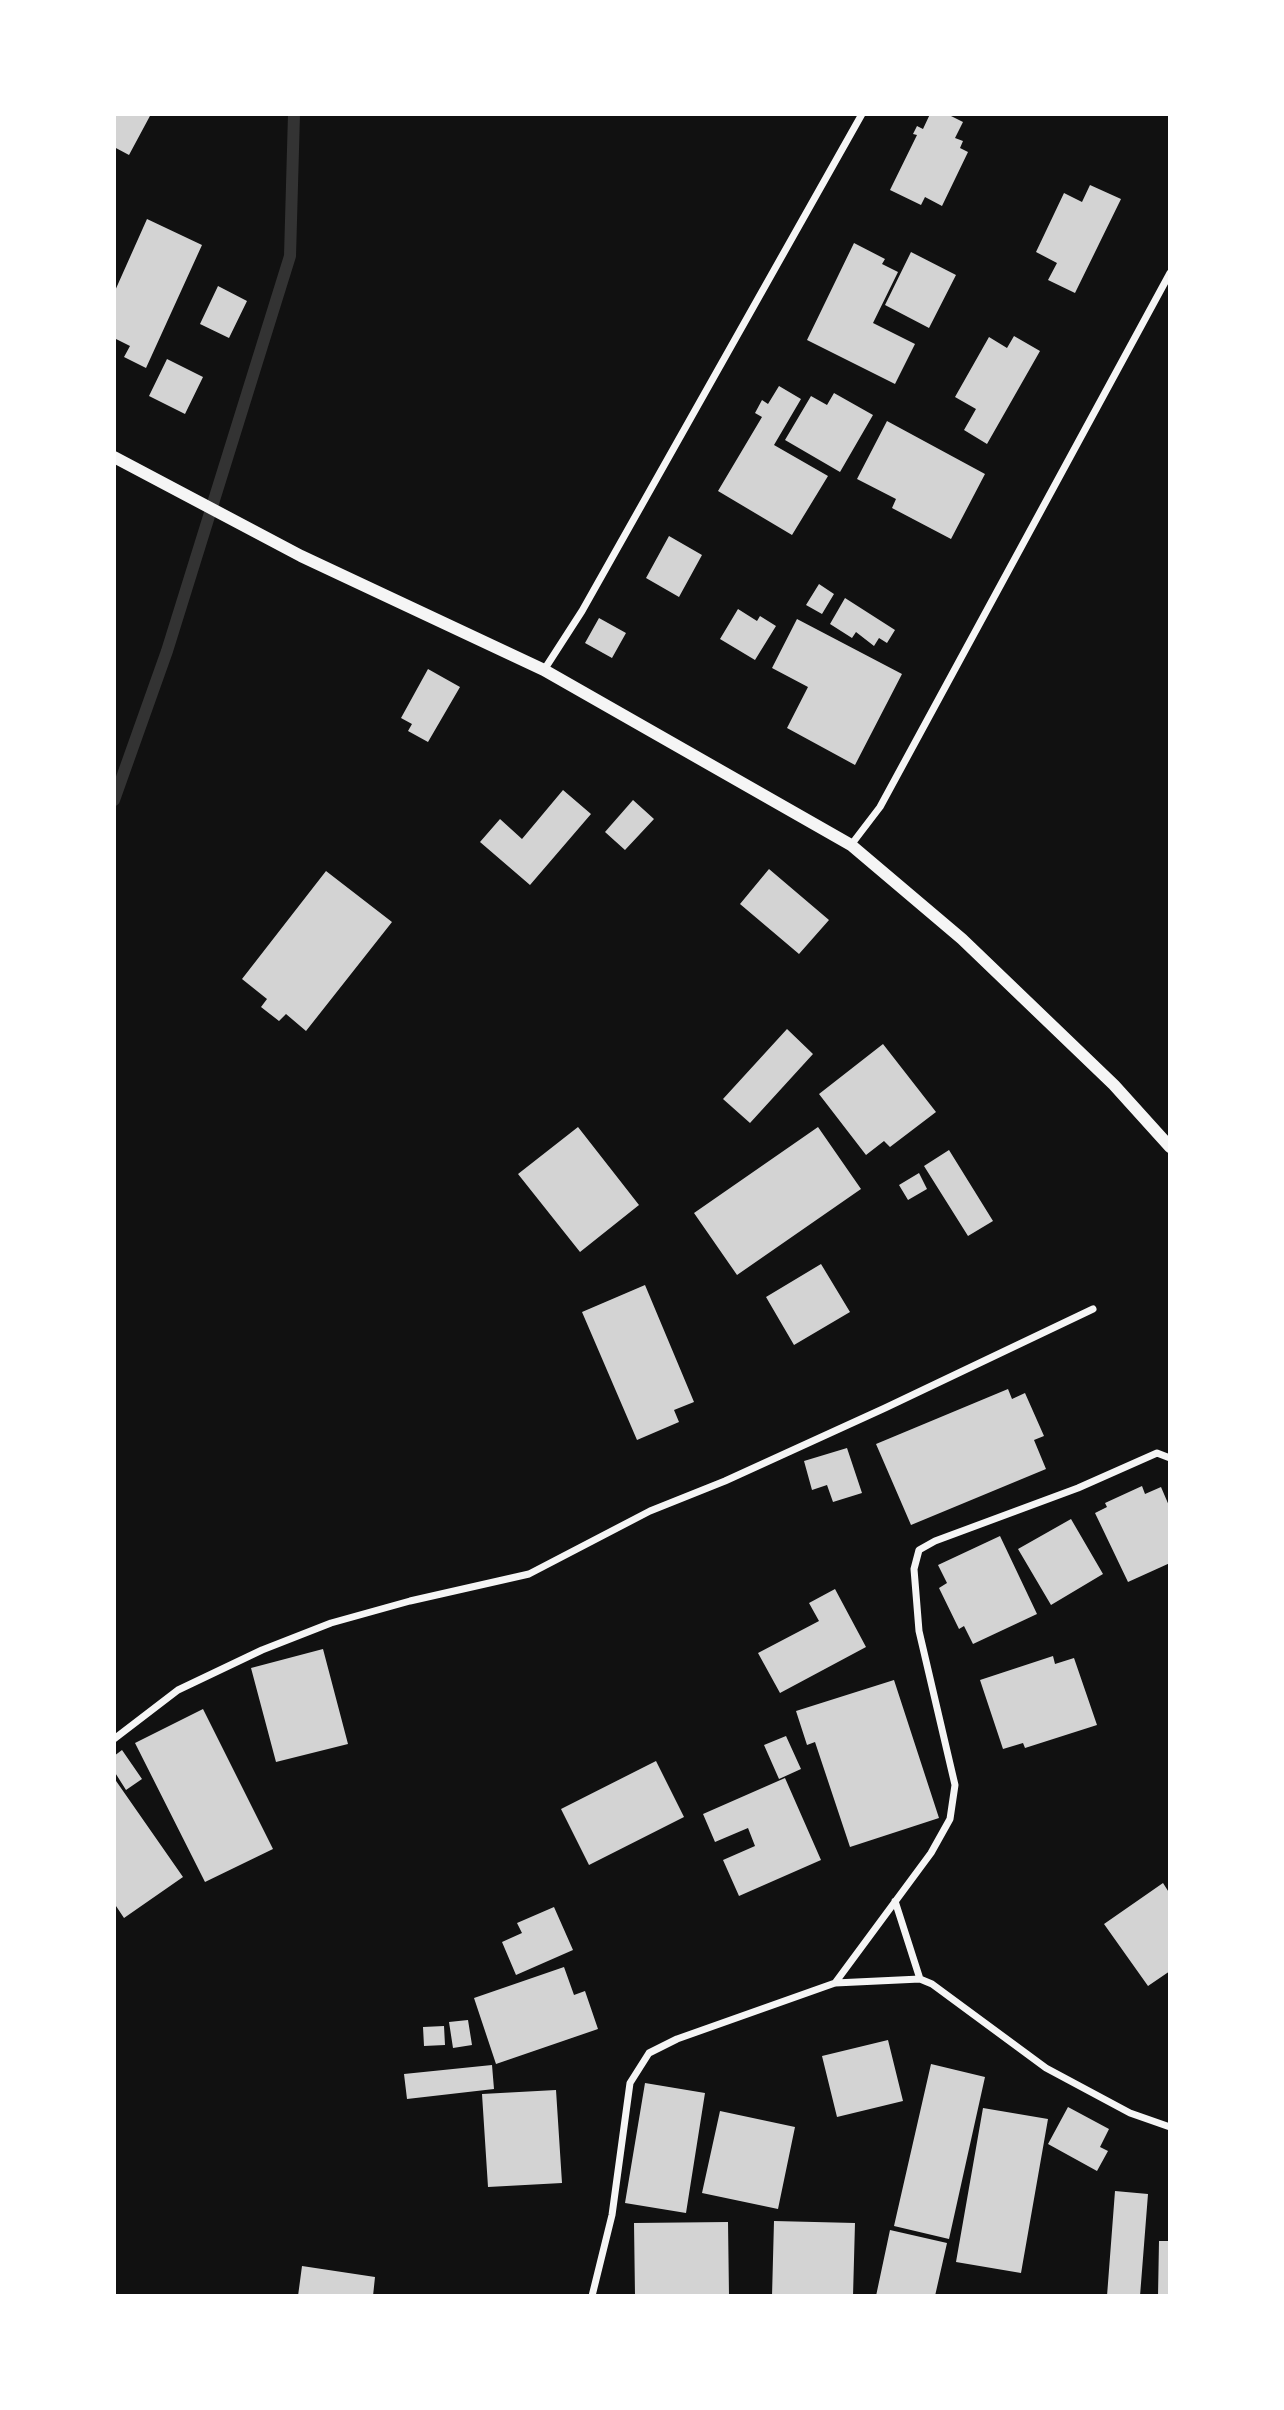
<!DOCTYPE html>
<style>
body{margin:0}
#map{position:relative;width:1284px;height:2410px;overflow:hidden;background:#111;font-family:Overpass,sans-serif}
canvas{display:block}
.frame{position:absolute;inset:0;border:116px solid #fff;pointer-events:none}
</style>
<div id="map">
<canvas width="1284" height="2410"></canvas>
<div class="frame"></div>
</div>
<script>
const g = document.querySelector('canvas').getContext('2d');
g.lineJoin = 'round';
const shape = rows => new Path2D(rows.map(r => 'M' + r).join(''));
function stroke(path, color, width, dash) { g.strokeStyle = color; g.lineWidth = width; g.lineCap = dash ? 'butt' : 'round'; g.setLineDash(dash || []); g.stroke(path); }
function fill(path, color) { g.fillStyle = color; g.fill(path, 'evenodd'); }
stroke(shape([
 [114,800,167,651,290,256,294,114]
]), '#333', 12);
fill(shape([
 [114,114,151,114,129,155,114,147],
 [930,114,947,114,963,122,955,138,963,141,960,148,968,152,942,206,925,197,921,205,890,190,917,135,913,134,917,126,923,129],
 [1090,185,1121,199,1075,293,1048,280,1057,263,1036,252,1064,193,1082,202],
 [147,219,202,245,146,368,124,357,130,346,114,338,114,293],
 [854,243,885,259,882,264,898,272,873,323,915,344,895,384,807,340],
 [911,252,956,275,929,328,885,305],
 [218,286,247,301,229,338,200,324],
 [1014,336,1040,351,987,444,964,430,976,409,955,397,989,337,1007,348],
 [167,359,203,377,185,414,149,396],
 [779,386,801,399,774,445,828,476,792,535,718,491,762,417,755,413,762,400,768,404],
 [834,393,873,415,840,472,785,440,811,396,827,405],
 [887,421,985,474,951,539,892,508,896,499,857,479],
 [669,536,702,555,679,597,646,578],
 [819,584,834,594,822,614,806,605],
 [845,598,895,630,887,643,879,638,874,646,856,632,852,638,830,624],
 [738,609,757,621,760,616,776,626,755,660,720,639],
 [599,618,626,633,612,658,585,643],
 [797,619,902,674,855,765,787,728,808,687,772,668],
 [428,669,460,687,428,742,408,731,412,724,401,718],
 [563,790,591,814,530,885,480,842,500,819,522,839],
 [633,800,654,819,625,850,605,832],
 [769,869,829,920,799,954,740,904],
 [326,871,392,922,306,1031,286,1014,279,1021,261,1007,267,999,242,979],
 [787,1029,813,1054,750,1123,723,1099],
 [883,1044,936,1112,890,1147,884,1141,866,1155,819,1094],
 [578,1127,639,1205,580,1252,518,1174],
 [818,1127,861,1189,737,1275,694,1213],
 [949,1150,993,1221,968,1236,924,1166],
 [919,1173,927,1189,908,1200,899,1185],
 [821,1264,850,1312,794,1345,766,1297],
 [645,1285,694,1402,674,1410,679,1422,637,1440,582,1312],
 [1008,1389,1012,1399,1025,1393,1044,1436,1034,1440,1046,1469,911,1525,876,1444],
 [847,1448,862,1493,833,1502,827,1485,812,1490,804,1461],
 [1142,1486,1145,1494,1161,1487,1170,1508,1170,1563,1128,1582,1095,1513,1107,1507,1105,1503],
 [1071,1519,1103,1574,1051,1605,1018,1549],
 [1000,1536,1037,1614,973,1644,964,1626,959,1629,939,1588,947,1583,938,1565],
 [835,1589,866,1647,780,1693,758,1653,819,1621,809,1603],
 [323,1649,348,1744,276,1762,251,1668],
 [1053,1656,1055,1664,1074,1658,1097,1725,1025,1748,1023,1743,1003,1749,980,1680],
 [894,1680,939,1818,850,1847,815,1742,807,1745,796,1711],
 [203,1709,273,1849,205,1882,135,1743],
 [786,1736,801,1769,779,1779,764,1745],
 [122,1750,142,1779,126,1790,114,1771,114,1756],
 [656,1761,684,1817,589,1865,561,1809],
 [114,1778,183,1877,124,1918,114,1903],
 [785,1778,821,1860,739,1896,723,1860,755,1846,748,1828,715,1842,703,1814],
 [1163,1883,1170,1894,1170,1971,1148,1986,1104,1924],
 [554,1907,573,1950,516,1975,502,1942,522,1933,517,1923],
 [564,1967,574,1995,585,1991,598,2029,496,2064,474,1998],
 [468,2020,472,2045,453,2048,449,2022],
 [444,2026,445,2045,424,2046,423,2027],
 [888,2040,903,2101,837,2117,822,2056],
 [931,2064,985,2077,949,2239,894,2226],
 [492,2065,494,2089,407,2099,404,2074],
 [645,2083,705,2093,686,2213,625,2203],
 [556,2090,562,2183,488,2187,482,2094],
 [1068,2107,1109,2129,1100,2147,1108,2151,1097,2171,1048,2144],
 [983,2108,1048,2119,1021,2273,956,2262],
 [720,2111,795,2127,778,2209,702,2193],
 [1115,2191,1148,2194,1140,2296,1107,2296],
 [774,2221,855,2223,853,2296,772,2296],
 [728,2222,729,2296,635,2296,634,2223],
 [890,2230,947,2243,935,2296,876,2296],
 [1159,2241,1170,2241,1170,2296,1158,2296],
 [302,2266,375,2277,373,2296,298,2296]
]), '#d3d3d3');
stroke(shape([
 [544,670,582,611,862,114],
 [851,845,880,807,1170,273],
 [114,1739,178,1690,262,1650,331,1623,410,1601,529,1574,650,1511,725,1481,885,1408,1093,1309],
 [895,1901,920,1979],
 [835,1983,931,1853,950,1819,955,1785,919,1631,914,1569,919,1550,935,1541,1078,1488,1157,1453,1170,1458],
 [592,2296,612,2215,630,2083,649,2053,677,2039,835,1983,920,1979,932,1984,1046,2068,1130,2113,1170,2127]
]), '#f5f5f5', 7);
stroke(shape([
 [114,457,301,556,544,670,851,845,962,939,1114,1085,1170,1147]
]), '#f5f5f5', 12);
</script>
